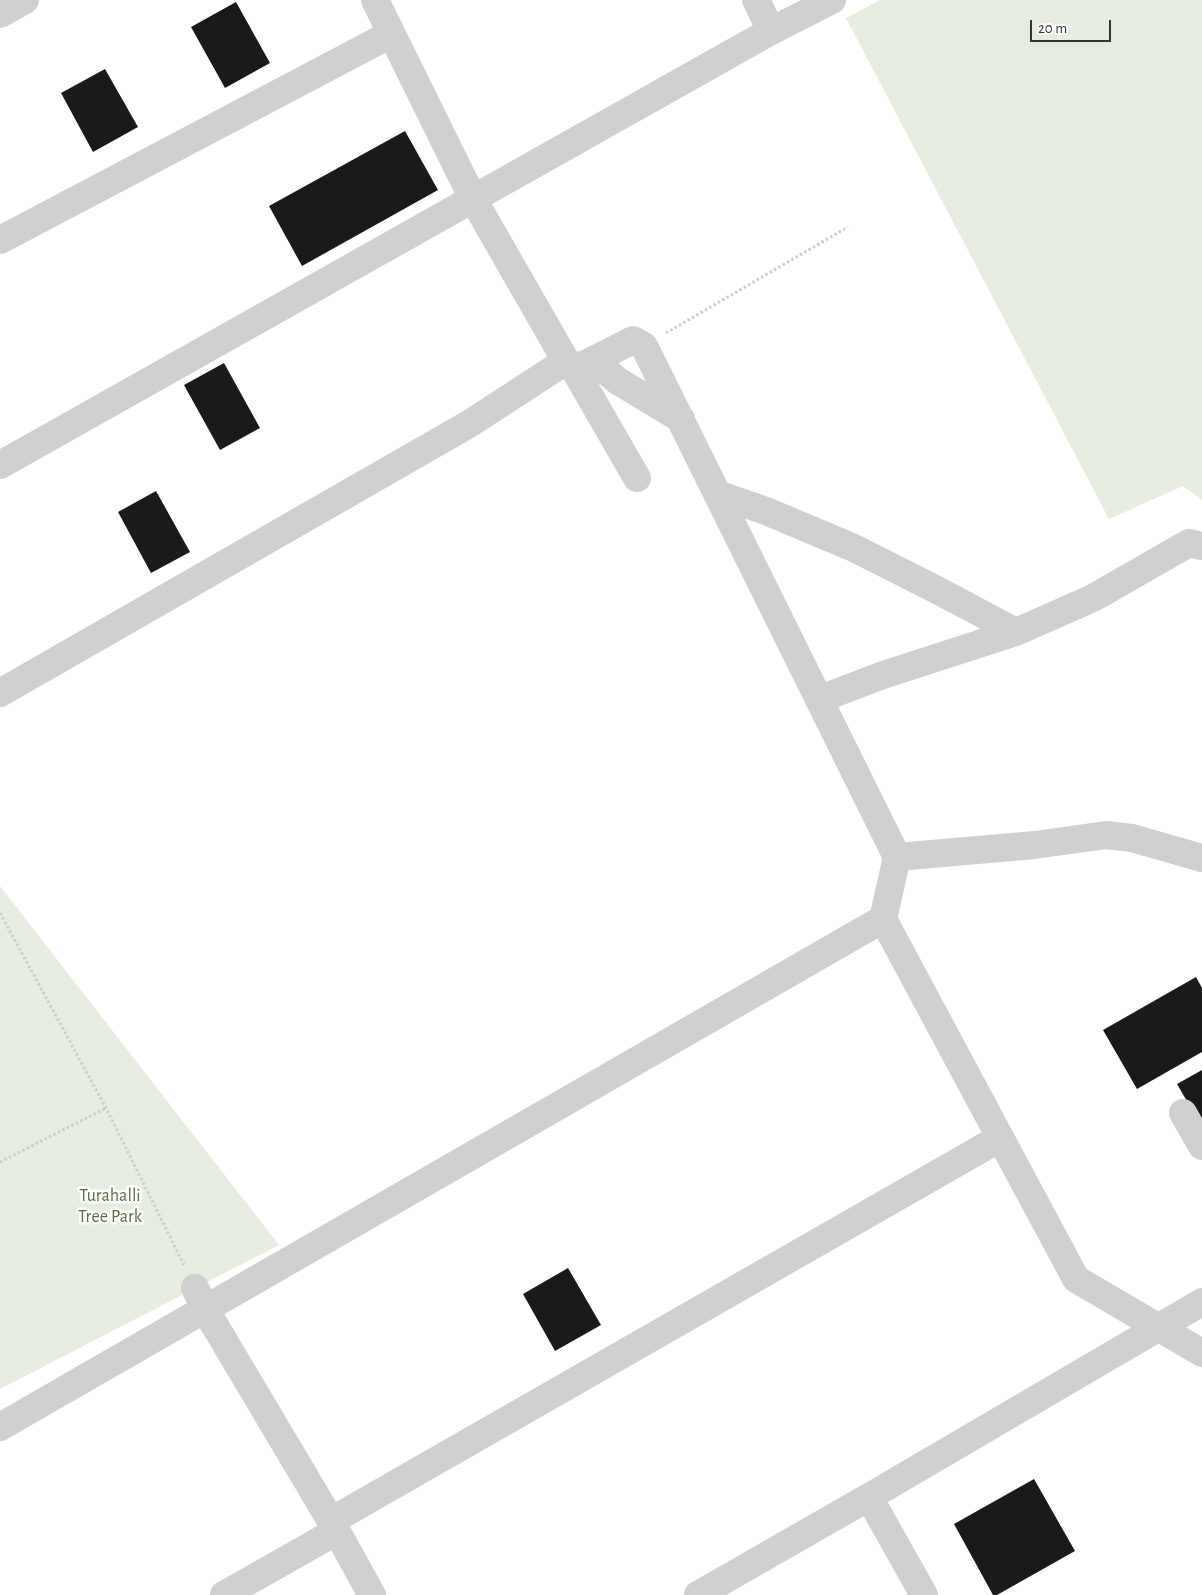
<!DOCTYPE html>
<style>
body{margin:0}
#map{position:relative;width:1202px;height:1595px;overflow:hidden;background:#fff;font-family:"Alegreya Sans",sans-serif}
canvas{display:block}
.scale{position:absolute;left:1030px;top:20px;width:81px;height:22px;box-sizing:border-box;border:2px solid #333;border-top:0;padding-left:6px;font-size:15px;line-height:18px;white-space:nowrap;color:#333;-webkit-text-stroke:4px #fff;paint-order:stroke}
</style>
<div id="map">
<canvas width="1202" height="1595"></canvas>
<div class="scale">20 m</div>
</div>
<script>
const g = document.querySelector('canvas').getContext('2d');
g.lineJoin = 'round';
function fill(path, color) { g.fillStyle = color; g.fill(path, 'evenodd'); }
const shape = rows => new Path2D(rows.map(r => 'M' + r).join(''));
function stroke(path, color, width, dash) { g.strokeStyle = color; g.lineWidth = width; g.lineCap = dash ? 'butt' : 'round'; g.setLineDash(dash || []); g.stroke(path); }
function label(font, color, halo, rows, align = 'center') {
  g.font = font + ' "Alegreya Sans",sans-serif'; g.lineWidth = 5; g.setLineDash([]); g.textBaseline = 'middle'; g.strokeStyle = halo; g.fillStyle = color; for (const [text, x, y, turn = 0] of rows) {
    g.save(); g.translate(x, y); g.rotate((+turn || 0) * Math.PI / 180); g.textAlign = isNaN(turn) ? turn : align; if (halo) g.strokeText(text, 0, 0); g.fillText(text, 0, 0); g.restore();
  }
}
fill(shape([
 [880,0,1202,0,1202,500,1183,486,1109,519,846,18],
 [0,886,279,1245,0,1389]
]), '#e6ecdf');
fill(shape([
 [236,2,270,63,225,88,191,27],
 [105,69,138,127,93,152,61,93],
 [405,131,438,190,302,266,269,206],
 [224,363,260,428,220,450,184,385],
 [156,491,190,552,151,573,118,512],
 [1196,977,1202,988,1202,1052,1137,1089,1103,1030],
 [1202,1070,1202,1127,1177,1084],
 [568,1268,601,1325,555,1351,523,1294],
 [1034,1479,1075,1551,997,1595,993,1595,954,1524]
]), '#1a1a1a');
stroke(shape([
 [666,333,848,227],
 [0,913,106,1108,184,1265],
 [0,1162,106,1108]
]), '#cdcdcd', 3, [2.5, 2.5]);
stroke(shape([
 [375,0,473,199,566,361,573,367,586,364,633,340,644,346,897,857,883,919,1076,1279,1202,1353],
 [756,0,771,31],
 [0,14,25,0],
 [0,240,391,34],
 [593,360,618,381,681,419],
 [573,367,637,478],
 [0,465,771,31,832,0],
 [717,494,766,511,854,548,937,590,1016,632],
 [0,693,469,424,566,361],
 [820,699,883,675,1016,632,1093,598,1189,543,1202,546],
 [897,857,1035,845,1106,835,1132,838,1202,858],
 [1183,1113,1202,1146],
 [0,1427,205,1309,195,1288],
 [869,1497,1202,1302],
 [331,1521,1000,1138],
 [224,1595,337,1531],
 [372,1595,331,1521,205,1309,883,919],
 [698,1595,869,1497,924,1595]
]), '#d0d0d0', 28);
label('18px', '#56703f', '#fff', [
 ["Turahalli",110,1196],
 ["Tree Park",110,1217]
]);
</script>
